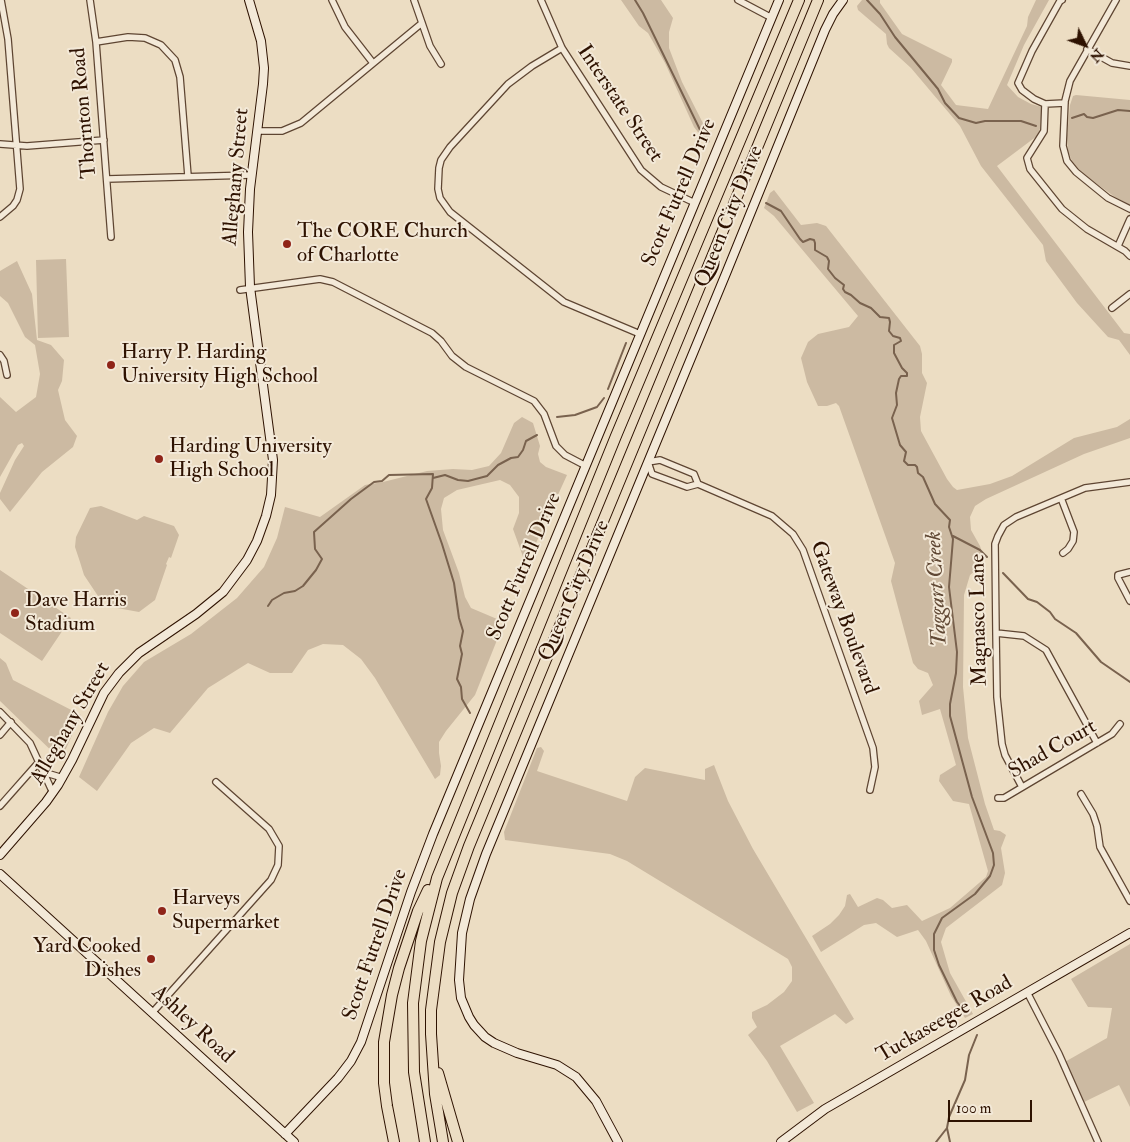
<!DOCTYPE html>
<style>
body{margin:0}
#map{position:relative;width:1130px;height:1142px;overflow:hidden;background:#ecddc3;font-family:"IM FELL Double Pica",serif}
canvas{display:block}
.north{position:absolute;left:1060px;top:20px;width:50px;height:50px;-webkit-text-stroke:4px #f3e9d8;paint-order:stroke;rotate:132deg;font-size:14px;font-weight:700;line-height:20px;text-align:center;color:#2e1201}
.north::after{content:'';display:block;margin:auto;width:18px;height:22px;background:#2e1201;clip-path:polygon(50% 0,100% 100%,50% 72%,0 100%)}
.scale{position:absolute;left:948px;top:1100px;width:84px;height:22px;box-sizing:border-box;border:2px solid #2e1201;border-top:0;padding-left:6px;font-size:15px;line-height:18px;white-space:nowrap;color:#2e1201;-webkit-text-stroke:4px #f3e9d8;paint-order:stroke}
</style>
<div id="map">
<canvas width="1130" height="1142"></canvas>
<div class="north">N</div>
<div class="scale">100 m</div>
</div>
<script>
const g = document.querySelector('canvas').getContext('2d');
g.lineJoin = 'round';
function fill(path, color) { g.fillStyle = color; g.fill(path, 'evenodd'); }
const shape = rows => new Path2D(rows.map(r => 'M' + r).join(''));
function stroke(path, color, width, dash) { g.strokeStyle = color; g.lineWidth = width; g.lineCap = dash ? 'butt' : 'round'; g.setLineDash(dash || []); g.stroke(path); }
function label(font, color, halo, rows, align = 'center') {
  g.font = font + ' "IM FELL Double Pica",serif'; g.lineWidth = 4; g.setLineDash([]); g.textBaseline = 'middle'; g.strokeStyle = halo; g.fillStyle = color; for (const [text, x, y, turn = 0] of rows) {
    g.save(); g.translate(x, y); g.rotate((+turn || 0) * Math.PI / 180); g.textAlign = isNaN(turn) ? turn : align; if (halo) g.strokeText(text, 0, 0); g.fillText(text, 0, 0); g.restore();
  }
}
fill(shape([
 [621,0,661,0,673,18,669,32,669,48,682,82,709,135,710,142,707,144,694,127,665,63,648,33,639,26],
 [862,0,880,0,880,3,902,34,952,59,952,62,941,85,956,105,988,109,1027,26,1028,17,1036,0,1049,0,1024,45,1007,85,1018,97,1031,104,1042,107,1040,129,1037,136,997,166,1124,333,1130,334,1130,355,1119,340,1108,337,1077,303,1046,261,1043,245,981,166,960,126,911,68,889,48,887,44,886,34,858,10,857,6],
 [1076,95,1130,100,1130,205,1115,197,1083,174,1072,161,1068,151,1067,136,1070,105,1073,96],
 [774,190,801,225,817,223,826,226,920,346,922,354,922,373,927,383,920,417,921,431,947,479,953,487,957,490,990,484,1012,476,1074,438,1117,427,1130,419,1130,438,1084,454,986,499,975,506,970,517,971,530,980,546,984,558,982,565,970,575,964,595,963,687,968,738,985,804,994,830,1000,831,1006,835,1001,848,1005,873,1002,885,946,928,941,942,950,973,973,1014,965,1018,951,996,926,941,918,930,897,937,876,923,864,925,821,952,812,936,830,924,839,915,845,906,847,895,850,894,858,907,877,898,883,900,892,908,907,905,922,921,950,908,986,877,988,871,969,804,953,801,939,781,940,775,956,765,940,709,922,715,919,701,933,685,928,673,918,669,913,663,891,581,895,563,839,406,836,403,827,406,818,406,807,382,801,358,808,342,818,334,849,327,858,316,774,216,764,208,770,193],
 [66,259,69,337,38,338,36,260],
 [17,261,32,294,37,340,51,345,64,360,62,381,58,390,65,420,77,436,73,447,42,472,10,512,0,499,0,493,15,460,24,446,22,443,18,445,0,477,0,397,16,412,36,397,40,374,35,345,25,337,8,303,0,296,0,271],
 [522,417,533,423,540,446,538,454,540,462,546,467,567,475,526,565,513,529,519,513,519,497,510,485,500,480,457,490,444,498,441,509,443,530,459,573,465,597,471,608,497,619,499,635,475,695,446,731,439,742,439,753,441,766,440,775,435,779,375,678,361,659,343,645,323,644,308,650,292,673,270,673,248,663,208,688,170,733,154,728,131,743,97,791,79,777,108,712,123,686,144,662,191,634,237,598,264,567,277,538,285,507,320,517,365,485,383,482,427,471,453,469,472,470,489,466,501,453,514,423],
 [101,506,137,520,144,516,174,526,179,535,171,558,169,557,166,564,167,565,155,600,139,612,117,608,98,596,84,575,80,562,75,547,76,537,90,508],
 [0,570,71,618,42,661,0,633],
 [0,658,6,663,13,680,81,715,61,760,0,701],
 [541,747,544,751,537,771,627,801,635,777,645,768,705,780,705,769,714,765,728,801,753,849,854,1019,846,1024,835,1014,780,1046,814,1103,797,1112,767,1061,748,1035,757,1027,752,1018,752,1012,767,1005,784,992,792,981,792,967,788,959,627,861,610,854,505,840,504,832,537,748],
 [1130,944,1130,1107,1119,1085,1082,1103,1063,1063,1107,1038,1112,1008,1088,1007,1071,979]
]), '#ccbaa2');
stroke(shape([
 [635,0,643,13,705,140],
 [867,0,880,14,895,37,938,89,945,103,959,118,976,123,985,121,1021,121,1036,126],
 [1072,118,1084,114,1087,117,1093,118,1118,110,1130,111],
 [766,203,781,211,800,239,803,242,810,239,814,240,815,243,815,250,827,257,829,261,828,269,835,278,844,285,843,289,845,292,851,295,860,303,871,308,880,317,889,318,890,322,889,331,893,336,900,338,901,341,894,345,894,353,902,368,907,373,907,376,901,376,899,379,896,393,897,405,892,418,900,445,906,452,904,461,908,465,915,465,917,467,918,473,923,477,935,504,950,520,949,527,953,539,949,587,957,652,956,673,950,704,950,716,972,797,993,853,994,865,990,876,975,894,942,918,934,934,934,950,939,965,957,1002,965,1012],
 [608,389,626,343],
 [557,417,575,415,597,407,604,398],
 [433,478,445,475,458,480,468,481,487,476,498,465,511,458,518,457,523,450,526,441,537,435],
 [953,536,980,550,987,557],
 [1003,573,1028,599,1037,602,1050,612,1055,619,1076,633,1101,662,1130,682],
 [268,606,272,600,284,593,295,591,303,586,316,570,322,559,315,549,314,532,351,499,374,482,382,481,389,475,433,474,432,488,426,499,442,544,454,583,459,618,463,631,460,646,462,654,457,679,461,687,462,699,470,713],
 [936,1142,947,1128],
 [950,1142,947,1128,949,1117,965,1080,969,1055,977,1035]
]), '#79624e', 2);
const street = shape([
 [90,0,96,42,111,237],
 [332,0,345,27,373,63],
 [414,0,430,46,441,64],
 [541,0,562,48,641,170,661,187,695,203],
 [738,0,772,18],
 [1062,0,1060,1,1032,51,1018,83,1022,90,1034,99,1045,104,1065,103],
 [1116,0,1070,81,1065,101,1063,146,1067,161,1076,172,1108,198,1130,209],
 [96,42,128,37,145,38,161,45,175,60,180,77,188,176],
 [562,48,532,66,508,84,450,147,441,160,439,168,438,189,440,198,450,212,564,302,640,334],
 [1087,49,1112,63,1130,66],
 [1045,104,1044,131,1027,158,1030,169,1062,209,1087,229,1125,251,1130,256],
 [257,131,282,131,301,123,422,23],
 [0,144,27,146,104,140],
 [107,179,252,175],
 [0,217,13,206,17,200,20,189,8,39,1,0],
 [1118,246,1130,219],
 [240,290,320,279,333,282,432,333,441,341,452,356,466,367,534,401,544,414,556,446,565,455,586,466],
 [1112,308,1130,294],
 [0,355,4,361,7,375],
 [698,484,694,474,660,460,648,462,652,474,687,487,698,484,772,516,793,534,803,550,873,748,875,767,870,790],
 [1061,498,1074,532,1073,541,1068,549,1063,553],
 [1130,572,1118,575,1118,578,1130,601],
 [996,633,1024,636,1046,650,1097,743],
 [0,712,30,743,53,793],
 [0,735,11,722],
 [43,772,63,778],
 [1022,787,1005,755,1002,744,997,697,996,633,995,544,998,536,1004,525,1016,517,1085,488,1130,482],
 [1081,794,1093,814,1097,826,1100,847,1130,901],
 [998,798,1004,798,1112,734,1120,724],
 [0,806,38,763],
 [1027,992,1059,1054,1098,1142],
 [152,1013,271,880,278,865,279,846,269,829,216,782]
]);
const secondary = shape([
 [0,855,46,802,58,785,72,760,104,693,119,673,139,653,196,614,223,592,247,560,257,541,266,516,271,495,273,460,250,287,248,232,250,189,263,84,264,68,261,41,249,0],
 [0,874,294,1142],
 [285,1134,338,1078,351,1061,361,1042,411,892,433,834,779,0],
 [618,1142,596,1101,576,1077,557,1065,517,1053,494,1043,485,1037,474,1025,469,1017,461,998,459,980,462,933,470,899,486,854,727,271,825,30,833,14,843,0],
 [781,1142,825,1109,1130,933]
]);
const highway = shape([
 [438,1073,458,1142],
 [394,1142,387,1106,384,1083,384,1042,392,995,399,968,418,911,428,890],
 [425,1142,414,1072,413,1003,421,941,437,878,616,436,799,0],
 [443,1142,435,1094,431,1034,431,1010,440,942,452,893,469,846,818,0]
]);
stroke(street, '#5e4532', 8);
stroke(secondary, '#2e1201', 10);
stroke(highway, '#2e1201', 12);
stroke(street, '#f3e9d8', 5.5);
stroke(secondary, '#f3e9d8', 8);
stroke(highway, '#ecddc3', 10);
for (const [x, y, r, color] of [
 [287,244,5,"#8f2418"],
 [111,365,5,"#8f2418"],
 [159,459,5,"#8f2418"],
 [15,613,5,"#8f2418"],
 [162,911,5,"#8f2418"],
 [151,959,5,"#8f2418"]
]) { const dot = new Path2D(); dot.arc(x, y, r, 0, 2 * Math.PI); g.fillStyle = color; g.fill(dot); stroke(dot, '#f3e9d8', 2); }
label('21px', '#2e1201', '#f3e9d8', [
 ["Interstate Street",619,104,56],
 ["Thornton Road",85,113,-95],
 ["Alleghany Street",237,177,-85],
 ["Scott Futrell Drive",680,193,-67],
 ["Queen City Drive",730,217,-68],
 ["Scott Futrell Drive",525,567,-67],
 ["Queen City Drive",575,591,-67],
 ["Gateway Boulevard",843,618,70],
 ["Magnasco Lane",980,620,-91],
 ["Alleghany Street",71,724,-60],
 ["Shad Court",1053,750,-30],
 ["Scott Futrell Drive",376,945,-71],
 ["Tuckaseegee Road",945,1020,-30],
 ["Ashley Road",192,1025,43]
]);
label('21px', '#2e1201', '#f3e9d8', [
 ["The CORE Church",297,232],
 ["of Charlotte",297,256],
 ["Harry P. Harding",121,353],
 ["University High School",121,377],
 ["Harding University",169,447],
 ["High School",169,471],
 ["Dave Harris",25,601],
 ["Stadium",25,625],
 ["Harveys",172,899],
 ["Supermarket",172,923],
 ["Yard Cooked",141,947,"right"],
 ["Dishes",141,971,"right"]
], 'left');
label('italic 22px', '#604834', '#f3e9d8', [
 ["Taggart Creek",938,589,-93]
]);
</script>
